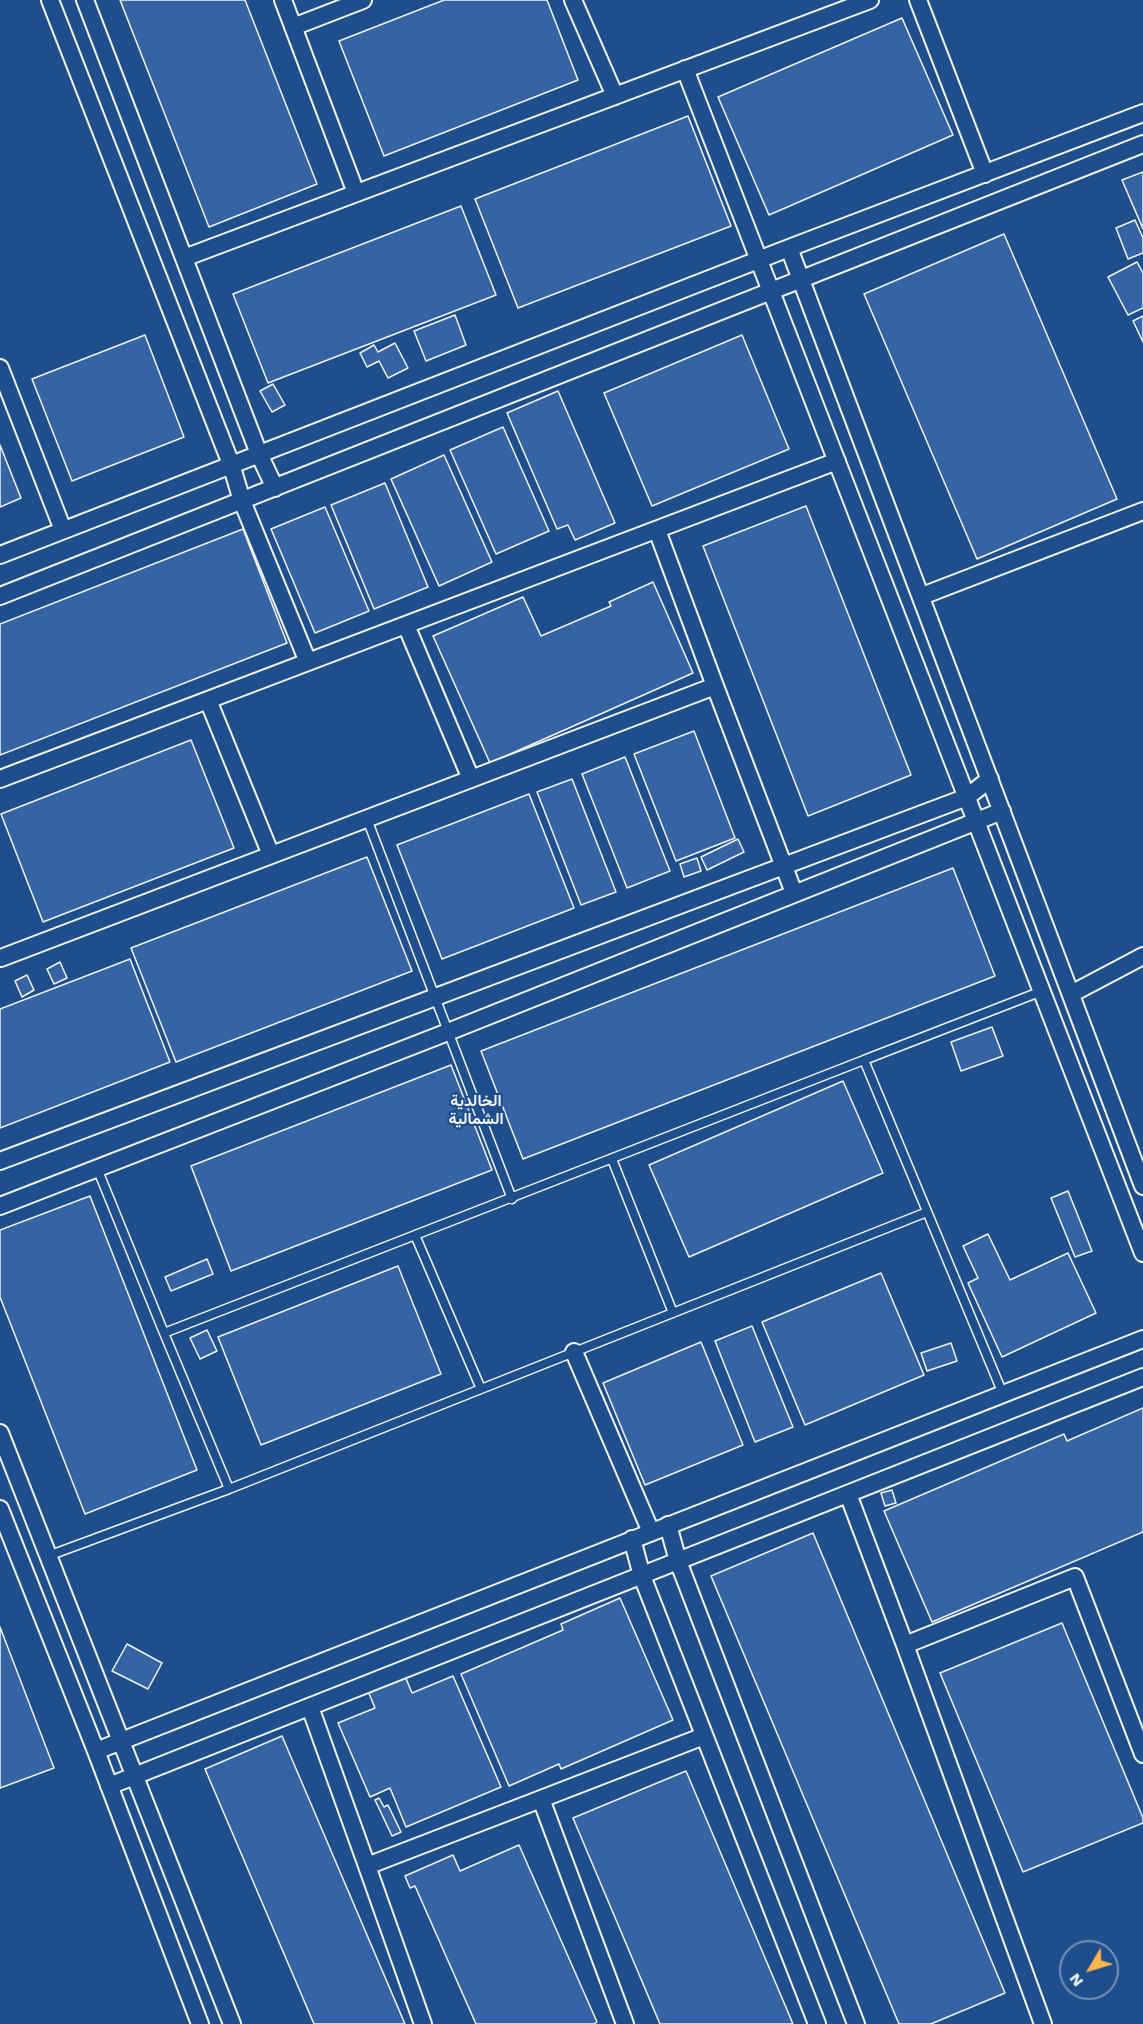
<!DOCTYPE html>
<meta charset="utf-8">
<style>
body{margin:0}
#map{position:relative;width:1143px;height:2024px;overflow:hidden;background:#1f4e8c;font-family:"Work Sans",sans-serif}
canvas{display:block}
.north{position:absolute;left:1059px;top:1940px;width:60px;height:60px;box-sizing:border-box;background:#1f4e8c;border:2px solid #7391ba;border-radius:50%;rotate:232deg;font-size:16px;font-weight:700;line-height:24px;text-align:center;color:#f2f6ff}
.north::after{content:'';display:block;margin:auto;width:21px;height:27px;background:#ffb74d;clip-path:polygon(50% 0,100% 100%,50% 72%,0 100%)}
</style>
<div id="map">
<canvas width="1143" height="2024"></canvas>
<div class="north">N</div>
</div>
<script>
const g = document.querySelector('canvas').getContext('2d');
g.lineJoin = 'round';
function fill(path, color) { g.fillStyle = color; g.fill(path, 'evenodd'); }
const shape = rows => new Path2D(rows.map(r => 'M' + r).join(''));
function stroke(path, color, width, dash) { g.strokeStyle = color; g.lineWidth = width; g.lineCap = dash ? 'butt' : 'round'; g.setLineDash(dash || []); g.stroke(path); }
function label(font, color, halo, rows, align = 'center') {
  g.font = font + ' "Work Sans",Vazirmatn,sans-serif'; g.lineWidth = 4.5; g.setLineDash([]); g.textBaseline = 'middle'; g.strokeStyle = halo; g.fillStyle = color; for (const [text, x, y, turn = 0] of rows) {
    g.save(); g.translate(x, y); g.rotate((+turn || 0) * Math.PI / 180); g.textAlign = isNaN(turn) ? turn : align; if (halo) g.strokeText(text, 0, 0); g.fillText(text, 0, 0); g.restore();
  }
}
const building = shape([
 [120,0,245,0,317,184,209,227,120,0],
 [444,0,547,0,578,80,384,156,339,41,444,0],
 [902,18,953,135,769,215,718,97,902,18],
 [688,116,731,226,518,308,475,199,688,116],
 [1143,172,1143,229,1122,180,1143,172],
 [461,206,496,295,268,383,233,294,461,206],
 [1135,220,1143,238,1143,253,1128,259,1116,228,1135,220],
 [1004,234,1117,499,977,559,864,294,1004,234],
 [1137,262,1143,273,1143,308,1128,315,1108,277,1137,262],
 [455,315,466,345,426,361,414,331,455,315],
 [1143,316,1143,342,1133,321,1143,316],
 [145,335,184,437,72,481,32,379,145,335],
 [742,335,789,449,652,506,604,393,742,335],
 [395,343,408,368,388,378,379,361,367,367,360,353,374,345,378,352,395,343],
 [273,384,285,405,272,412,260,391,273,384],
 [558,391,615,523,575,540,568,525,557,529,507,413,558,391],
 [503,427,549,531,496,554,450,450,503,427],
 [0,445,21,498,0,507,0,445],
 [444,455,492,562,439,586,391,479,444,455],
 [385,483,428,587,374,609,331,505,385,483],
 [806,506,911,775,808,816,703,546,806,506],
 [325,507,369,611,315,633,271,529,325,507],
 [243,529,287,643,0,755,0,624,243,529],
 [653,582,693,673,490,763,433,636,523,597,541,636,611,606,609,602,653,582],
 [694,731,735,838,676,861,634,754,694,731],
 [191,740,234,848,43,922,1,814,191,740],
 [625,757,670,871,627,888,582,774,625,757],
 [572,779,616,892,581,905,537,792,572,779],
 [529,794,574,908,442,959,397,845,529,794],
 [738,839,744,852,707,870,701,857,738,839],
 [367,857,412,971,176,1062,131,948,367,857],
 [697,858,701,871,684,877,680,864,697,858],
 [953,868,995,976,523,1159,481,1051,953,868],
 [130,959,170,1062,0,1128,0,1009,130,959],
 [60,962,67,978,54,984,47,969,60,962],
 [27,975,34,990,22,997,15,981,27,975],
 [992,1027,1003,1056,961,1071,951,1042,992,1027],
 [451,1065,492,1170,231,1271,191,1166,451,1065],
 [843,1081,883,1173,689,1257,649,1165,843,1081],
 [1068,1191,1092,1251,1075,1257,1051,1198,1068,1191],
 [90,1196,197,1470,85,1514,0,1297,0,1230,90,1196],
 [988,1234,1010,1280,1068,1253,1096,1313,1002,1357,968,1283,978,1278,963,1246,988,1234],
 [207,1259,213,1274,171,1291,165,1277,207,1259],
 [398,1266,441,1374,261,1445,218,1337,398,1266],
 [881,1273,924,1375,805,1425,762,1322,881,1273],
 [752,1326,793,1427,755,1442,715,1341,752,1326],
 [207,1330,217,1351,200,1359,190,1338,207,1330],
 [701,1342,743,1445,645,1485,603,1383,701,1342],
 [951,1343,957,1361,927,1371,921,1353,951,1343],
 [1143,1408,1143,1532,932,1622,884,1511,1064,1434,1067,1441,1143,1408],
 [892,1490,896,1503,885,1506,881,1493,892,1490],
 [813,1533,1005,1993,931,2024,899,2024,711,1576,813,1533],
 [620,1598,673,1720,561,1769,559,1764,509,1786,461,1674,563,1630,561,1624,620,1598],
 [1062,1623,1143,1818,1143,1823,1023,1872,940,1673,1062,1623],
 [0,1627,54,1768,0,1788,0,1627],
 [127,1644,162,1663,148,1689,112,1671,127,1644],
 [405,1676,412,1693,453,1676,501,1787,406,1827,390,1788,370,1797,338,1723,375,1708,368,1691,405,1676],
 [282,1736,405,2024,314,2024,205,1769,282,1736],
 [686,1771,793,2024,660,2024,573,1818,686,1771],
 [379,1798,384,1807,388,1805,401,1832,392,1836,375,1800,379,1798],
 [519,1845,597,2022,594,2024,476,2024,415,1886,410,1888,405,1876,453,1855,460,1871,519,1845]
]);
fill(building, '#3563a3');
stroke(building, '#f2f6ff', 1.5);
const service = shape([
 [367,819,512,1199],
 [864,1060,1042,991],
 [612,1159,673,1313],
 [97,1168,164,1333,864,1060,1003,1394],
 [415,1235,481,1389],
 [229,1489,927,1212],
 [48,1556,229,1489,164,1333]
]);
const minor = shape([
 [50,0,231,464,242,501,308,662],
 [85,0,259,454,275,488],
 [283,0,356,193],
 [573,0,615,96],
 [918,0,985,174],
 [293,27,363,0],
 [685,69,1143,1253],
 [789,248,1143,1186],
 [184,258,870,0],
 [0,368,63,530],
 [657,530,715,686],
 [0,555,789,248,1143,113],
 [0,596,1143,144],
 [922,596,1143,511],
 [406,625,471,779],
 [208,700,271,855],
 [0,779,837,461],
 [1,958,715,686,794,893],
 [1071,994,1143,956],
 [0,1161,967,797,990,779],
 [0,1206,448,1032,1002,811],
 [574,1352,651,1532],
 [0,1433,232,2024],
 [848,1494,905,1645],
 [0,1509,96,1751,200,2024],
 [668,1525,678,1561,856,2024],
 [632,1539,642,1576,817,2024],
 [310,1707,367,1866,541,1799],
 [96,1751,1143,1339],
 [109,1786,1143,1377],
 [367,1866,423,2024],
 [625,2024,541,1799,704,1736],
 [1043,2024,905,1645,1075,1577,1143,1754]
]);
stroke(service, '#f2f6ff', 11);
stroke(minor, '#f2f6ff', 20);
stroke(service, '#1f4e8c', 8);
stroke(minor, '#1f4e8c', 16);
label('bold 16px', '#f2f6ff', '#1f4e8c', [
 ["الخالدية",476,1101],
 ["الشمالية",476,1119]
]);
</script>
